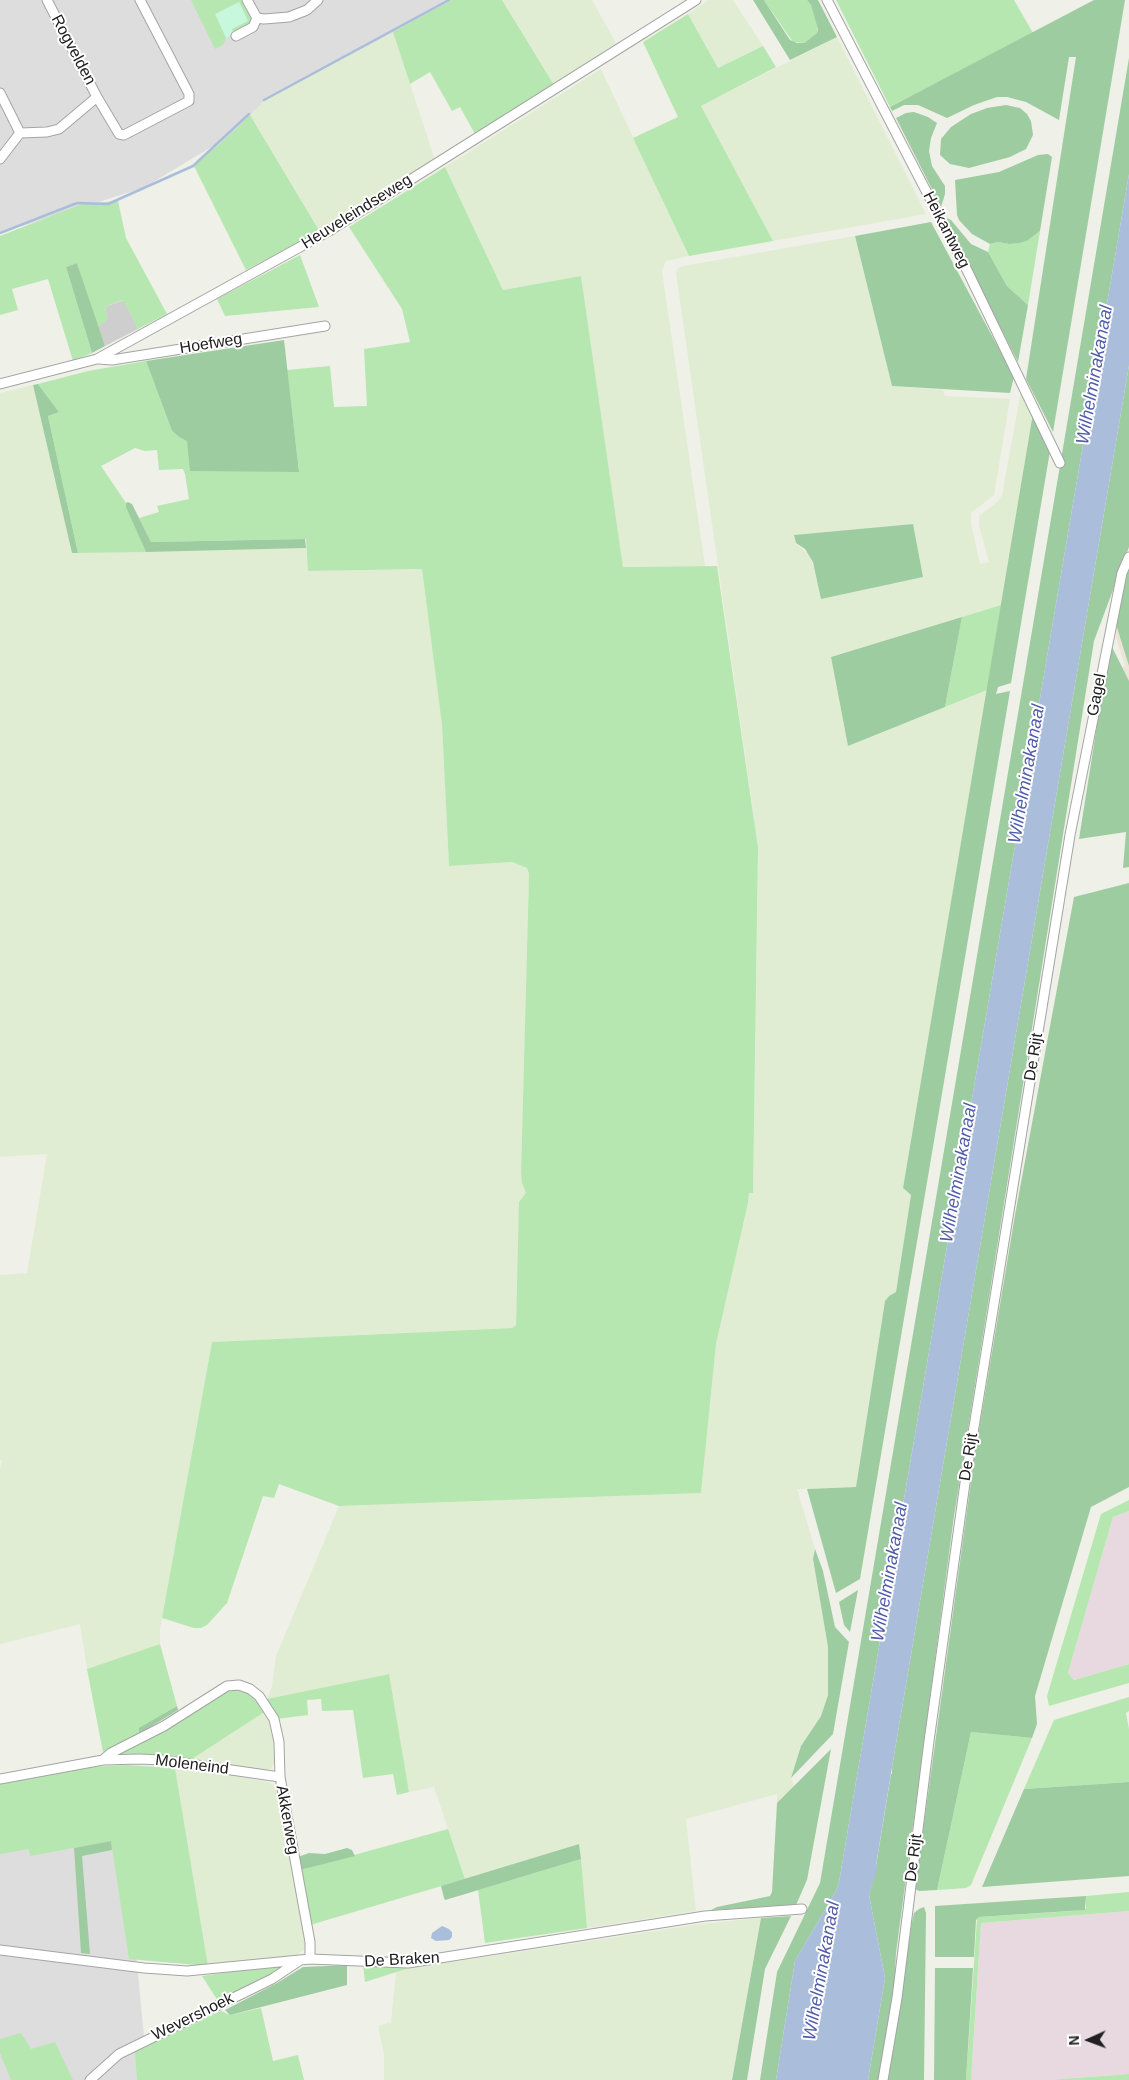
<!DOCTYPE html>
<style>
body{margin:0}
#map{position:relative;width:1129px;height:2080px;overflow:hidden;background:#eff0e7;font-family:Arial,sans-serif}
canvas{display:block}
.north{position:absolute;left:1064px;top:2015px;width:50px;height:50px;-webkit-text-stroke:4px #fff;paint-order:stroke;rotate:268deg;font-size:14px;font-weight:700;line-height:20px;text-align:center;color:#202020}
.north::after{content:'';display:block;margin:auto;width:18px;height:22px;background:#202020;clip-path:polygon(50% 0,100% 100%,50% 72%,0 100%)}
</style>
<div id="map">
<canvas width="1129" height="2080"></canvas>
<div class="north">N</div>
</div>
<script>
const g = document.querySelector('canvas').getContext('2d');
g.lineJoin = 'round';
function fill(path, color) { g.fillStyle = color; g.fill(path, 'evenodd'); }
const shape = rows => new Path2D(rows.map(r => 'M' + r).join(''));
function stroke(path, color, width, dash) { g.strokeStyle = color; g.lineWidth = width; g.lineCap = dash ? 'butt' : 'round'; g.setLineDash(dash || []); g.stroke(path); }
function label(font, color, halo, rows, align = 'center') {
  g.font = font + ' Arial,sans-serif'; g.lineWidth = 4; g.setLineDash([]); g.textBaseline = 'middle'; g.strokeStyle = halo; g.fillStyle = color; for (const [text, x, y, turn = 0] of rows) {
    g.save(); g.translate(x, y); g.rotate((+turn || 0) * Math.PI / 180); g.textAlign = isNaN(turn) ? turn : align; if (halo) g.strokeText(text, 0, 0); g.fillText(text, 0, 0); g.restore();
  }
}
fill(shape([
 [0,0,458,0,143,188,0,233],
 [0,1810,124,1825,148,2080,0,2080]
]), '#dedddd');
fill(shape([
 [1129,1511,1129,1664,1074,1680,1068,1673,1113,1517],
 [1129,1911,1129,2074,1048,2080,971,2080,981,1923]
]), '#e8d9e0');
fill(shape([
 [124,300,138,329,105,346,98,327,107,319,105,307]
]), '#cecece');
fill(shape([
 [1127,587,1129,588,1129,703,1118,669,1125,666,1115,634]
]), '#ece5d7');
fill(shape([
 [502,0,592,0,617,45,554,85],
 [709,0,733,0,763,46,718,68,688,14],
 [393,32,435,160,320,232,250,115,265,100],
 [837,37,926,214,773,241,701,106],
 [601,69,689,256,666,261,662,271,705,566,623,567,581,276,503,290,445,167],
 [855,236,892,386,943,390,945,396,1010,399,994,495,971,513,971,523,980,564,989,562,979,526,979,516,998,501,1002,495,1021,391,1033,413,1001,605,831,657,848,746,987,690,903,1188,911,1195,896,1292,889,1296,885,1301,856,1487,797,1489,815,1549,813,1559,828,1647,830,1678,828,1695,821,1716,801,1746,791,1778,794,1786,777,1803,777,1794,686,1819,696,1911,587,1928,579,1844,465,1879,434,1787,409,1792,388,1674,267,1699,272,1686,276,1656,339,1506,701,1493,716,1344,748,1203,749,1193,753,1192,758,869,752,803,676,273,678,268,683,266],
 [913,524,815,568,810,556,796,543,795,535],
 [33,385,72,553,306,548,309,571,422,569,442,725,449,866,512,862,527,868,529,874,521,1173,522,1183,526,1193,517,1280,516,1325,512,1328,212,1342,160,1629,160,1644,87,1669,80,1624,0,1644,0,1468,2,1460,0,1460,0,1275,27,1273,47,1154,0,1157,0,393],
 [266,1711,276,1749,276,1759,271,1769,262,1770,192,1759],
 [175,1768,232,1775,268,1782,274,1785,277,1789,307,1939,304,1950,295,1956,208,1966],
 [761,1918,732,2080,384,2080,384,2055,378,2026,391,2022,396,1972,406,1969,408,1966,452,1962,701,1924]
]), '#e1edd3');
fill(shape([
 [191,0,243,0,252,17,252,23,226,38,223,45,215,49],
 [452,0,502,0,554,85,475,134,460,107,452,111,430,72,410,84,393,32],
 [764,0,807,0,811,5,818,25,817,33,804,43,793,42],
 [836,0,1014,0,1033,33,890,107],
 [688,14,718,68,763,46,776,67,701,106,773,241,689,256,633,138,678,117,643,42],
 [250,115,320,232,246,270,194,166,235,130],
 [445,167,503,290,581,276,623,567,717,566,758,848,753,1193,749,1193,748,1203,716,1344,701,1493,339,1506,279,1484,274,1498,263,1496,227,1603,207,1625,201,1628,194,1628,162,1618,212,1342,512,1328,516,1325,519,1202,526,1193,522,1183,521,1173,529,874,527,868,512,862,449,866,442,725,422,569,308,571,306,539,151,542,139,518,159,512,157,506,189,499,185,474,183,469,159,470,157,450,145,451,135,448,101,466,126,503,146,552,78,553,48,416,59,412,38,384,88,371,146,361,172,431,179,437,299,471,287,370,330,366,334,407,367,406,364,349,410,342,402,309,349,227],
 [118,201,126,238,167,314,138,329,123,300,105,307,108,319,98,327,77,263,66,267,92,353,73,361,48,279,12,289,18,310,0,315,0,236,82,204],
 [1040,231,1028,305,1007,286,988,252,990,244,998,242,1009,244,1027,241],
 [300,255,319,307,225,316,217,299],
 [1001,605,987,690,945,707,962,617],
 [1129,1500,1129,1511,1113,1517,1068,1673,1074,1680,1129,1664,1129,1683,1049,1706,1047,1696,1101,1514],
 [160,1644,177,1706,165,1713,139,1734,103,1752,87,1669],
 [389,1674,409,1792,397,1795,393,1774,363,1778,353,1710,322,1711,321,1699,307,1700,308,1715,276,1719,267,1699],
 [235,1689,245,1691,251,1695,266,1711,192,1759,118,1755,226,1691],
 [1129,1697,1129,1711,1126,1713,1129,1729,1129,1782,1024,1789,1054,1720],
 [971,1732,1032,1738,971,1885,966,1888,937,1890],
 [126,1765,175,1768,208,1966,129,1959,111,1841,30,1856,29,1849,0,1854,0,1782,88,1767],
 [448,1829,465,1879,310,1925,300,1870],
 [581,1859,587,1928,485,1943,478,1890],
 [1129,1892,1129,1911,981,1923,971,2080,966,2080,977,1919,979,1917,1073,1911,1086,1909,1086,1896],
 [278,1965,287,1965,271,1975,218,2001,202,1976],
 [363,1965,408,1966,406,1969,365,1982],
 [261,2008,273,2061,298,2055,304,2080,137,2080,135,2052,221,2011,230,2015],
 [21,2033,31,2049,55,2042,73,2080,11,2080,0,2053,0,2039],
 [1129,2074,1129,2080,1048,2080]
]), '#b6e7b0');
fill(shape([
 [753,0,764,0,790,40,797,43,804,43,817,33,818,29,811,5,807,0,818,0,837,37,790,60],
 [1094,0,1125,0,1053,432,1026,379,1076,57,1069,57,1059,120,1026,102,1007,97,997,97,974,105,947,118,918,105,904,105,892,111,890,107],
 [1129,58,1129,174,839,1882,836,1891,795,1961,776,2080,760,2080,777,1972,820,1883],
 [1006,105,1020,108,1027,114,1031,121,1033,135,1026,149,1010,157,969,168,950,164,940,155,941,139,951,127,971,114,987,108],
 [914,112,928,117,937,123,931,138,929,151,932,166,945,186,945,194,941,207,896,118,906,113],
 [1048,154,1052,157,1040,231,1027,241,1019,243,1009,244,998,242,990,244,972,234,959,220,957,215,955,180,999,172,1038,155],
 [944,217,951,220,971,244,988,252,1007,286,1028,305,1018,362],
 [931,222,1014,377,1010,393,892,386,855,236],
 [77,263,105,346,92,353,66,267],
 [284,340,299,472,190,471,187,441,179,437,172,431,146,361],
 [1129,365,1129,547,1094,641,954,1516,896,1953,894,1991,889,2025,878,2080,868,2080,885,1978,869,1895,877,1866,876,1866,891,1774,892,1774,892,1767],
 [38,384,59,412,48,416,78,553,72,553,33,385],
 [1033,413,1051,445,1011,683,998,687,996,694,1010,691,860,1579,836,1593,807,1489,856,1487,885,1301,889,1296,896,1292,911,1195,903,1188],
 [128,502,132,504,151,542,305,539,306,548,146,552,126,507,126,503],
 [913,524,923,577,821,599,813,562,805,549,796,543,794,535],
 [1129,571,1129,666,1115,621,1121,578],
 [962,617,945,707,848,746,831,657],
 [1110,643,1129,681,1129,867,1123,868,1126,832,1079,839],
 [1129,883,1129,1487,1091,1507,1035,1696,1037,1724,1032,1738,971,1732,937,1890,919,1891,915,1889,974,1460,1015,1215,1074,897],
 [815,1549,823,1571,835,1627,849,1642,833,1734,791,1778,801,1746,821,1716,828,1695,828,1647,813,1559],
 [858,1590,850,1632,844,1625,839,1602],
 [177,1706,178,1710,139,1734,139,1728],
 [831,1749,807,1880,796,1905,711,1910,717,1907,770,1896,772,1892,777,1803],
 [1129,1782,1129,1876,982,1887,1024,1789],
 [111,1841,112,1850,82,1856,90,1954,81,1953,74,1848],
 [579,1844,581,1859,462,1895,445,1900,444,1898,441,1886],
 [347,1848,352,1850,355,1856,300,1870,298,1857,309,1853,325,1854],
 [1086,1896,1085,1910,979,1917,976,1920,974,1957,935,1957,935,1906],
 [924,1907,926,1913,924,2080,888,2080,912,1922,914,1913,919,1909],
 [791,1916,765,1969,747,2080,732,2080,761,1918],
 [347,1965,347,1985,230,2015,225,2010,277,1983,303,1967],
 [935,1968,973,1968,966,2080,934,2080]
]), '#9ecca1');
fill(shape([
 [239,2,248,21,232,29,234,34,226,38,215,14]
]), '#c7f7dc');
fill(shape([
 [1129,174,1129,365,892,1767,876,1865,878,1866,869,1895,885,1978,868,2080,776,2080,795,1961,836,1891,839,1882],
 [442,1926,449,1929,452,1932,452,1937,449,1940,436,1941,431,1938,432,1933]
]), '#aabddb');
stroke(shape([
 [264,100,449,0],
 [0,233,77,203,108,204,193,166,249,114]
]), '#aabddb', 2.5);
const minor = shape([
 [247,0,257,18,264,19,289,17,307,10,318,0],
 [827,0,965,266,1060,463],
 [236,36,253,27,257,18],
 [0,93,20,133],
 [97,97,119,134,124,135,189,101,189,94,140,0],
 [0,159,20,133,47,132,59,129,97,97,47,0],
 [98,359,112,360,325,326],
 [0,384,97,359,329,231,696,0],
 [103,1760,111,1753,164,1726,227,1686,239,1685,250,1689,259,1696,274,1719,279,1742,280,1777,310,1942,310,1959],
 [0,1779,103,1760,139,1759,162,1760,280,1777],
 [0,1950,144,1968,187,1971,310,1959,408,1963,705,1916,802,1909],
 [90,2080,119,2054,272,1979,299,1961],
 [883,2080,897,1998,929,1741,966,1476,1070,835,1122,573,1129,557]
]);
stroke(minor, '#a4a4a4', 11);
stroke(minor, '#fff', 9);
label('16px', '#202020', '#fff', [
 ["Rogvelden",73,50,62],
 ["Heuveleindseweg",357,212,-32],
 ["Heikantweg",946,230,63],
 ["Hoefweg",211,344,-9],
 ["Gagel",1097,695,-79],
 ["De Rijt",1034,1057,-81],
 ["De Rijt",969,1457,-81],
 ["Moleneind",192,1765,7],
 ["Akkerweg",287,1820,80],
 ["De Rijt",914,1858,-83],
 ["De Braken",402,1960,-3],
 ["Wevershoek",193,2017,-26]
]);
label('italic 18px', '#515caa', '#fff', [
 ["Wilhelminakanaal",1095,375,-80],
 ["Wilhelminakanaal",1027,774,-80],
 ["Wilhelminakanaal",959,1173,-80],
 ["Wilhelminakanaal",890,1572,-80],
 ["Wilhelminakanaal",822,1971,-80]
]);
</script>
